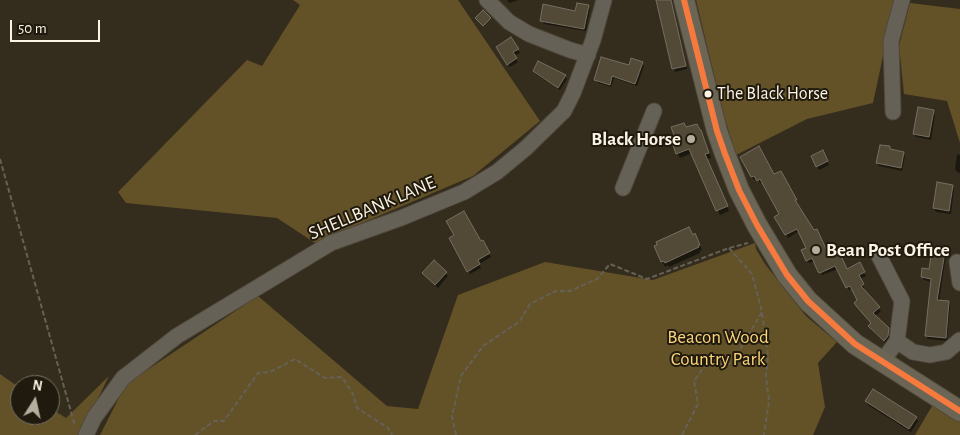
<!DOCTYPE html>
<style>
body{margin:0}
#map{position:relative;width:960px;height:435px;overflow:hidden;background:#342d1d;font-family:"Alegreya Sans",sans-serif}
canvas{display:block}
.north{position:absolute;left:10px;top:375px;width:50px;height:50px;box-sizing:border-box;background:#1f1a0d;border:1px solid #777163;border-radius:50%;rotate:10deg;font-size:14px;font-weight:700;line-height:20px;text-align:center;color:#fbf3e3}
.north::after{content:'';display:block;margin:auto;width:18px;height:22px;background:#b5ae9e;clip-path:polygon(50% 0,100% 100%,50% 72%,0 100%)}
.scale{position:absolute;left:10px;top:20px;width:90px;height:22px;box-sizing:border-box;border:2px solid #fbf3e3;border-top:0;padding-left:6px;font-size:15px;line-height:18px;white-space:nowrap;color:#fbf3e3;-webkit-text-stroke:4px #1f1a0d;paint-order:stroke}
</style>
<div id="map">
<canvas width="960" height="435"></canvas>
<div class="north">N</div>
<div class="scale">50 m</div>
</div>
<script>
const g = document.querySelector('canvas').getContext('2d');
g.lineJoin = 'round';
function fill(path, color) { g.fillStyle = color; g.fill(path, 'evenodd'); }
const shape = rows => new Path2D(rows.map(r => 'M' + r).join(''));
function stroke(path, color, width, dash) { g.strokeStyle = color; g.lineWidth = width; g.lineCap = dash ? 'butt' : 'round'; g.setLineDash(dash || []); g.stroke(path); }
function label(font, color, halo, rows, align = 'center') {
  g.font = font + ' "Alegreya Sans",sans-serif'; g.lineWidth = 4; g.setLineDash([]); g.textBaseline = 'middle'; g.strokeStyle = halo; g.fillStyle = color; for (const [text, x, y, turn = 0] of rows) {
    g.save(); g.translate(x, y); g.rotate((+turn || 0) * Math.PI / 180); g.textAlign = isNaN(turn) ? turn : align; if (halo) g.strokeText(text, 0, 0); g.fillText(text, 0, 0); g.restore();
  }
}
fill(shape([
 [293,0,458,0,540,121,473,176,315,243,277,218,126,203,118,192,247,60,262,66,300,5],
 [696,0,895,0,873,103,807,119,736,155,724,116],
 [910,3,960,9,960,143,947,101,904,94,899,46],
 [755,243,756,249,765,264,806,316,837,342,818,363,825,407,813,435,100,435,126,384,258,296,387,406,418,409,458,295,545,262,653,280],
 [0,374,20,388,20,415,50,415,50,408,66,418,109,376,80,435,0,435],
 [935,401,960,422,960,435,915,435]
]), '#635127');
fill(shape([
 [507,0,519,0,509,3],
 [658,0,671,0,687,69,675,72,674,68],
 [588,6,590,9,586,31,544,24,542,20,576,12],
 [511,39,520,53,514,56,518,62,510,67,497,47],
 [642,63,644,66,637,86,614,78,611,87,598,83,596,80],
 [534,71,565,76,567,79,560,90,536,74],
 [933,112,935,115,931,140,916,137,914,134],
 [686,129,701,131,703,136,711,158,707,159,729,211,720,215,692,153,680,158,677,153,676,139],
 [889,148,891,150,903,153,905,156,902,171,879,166,877,163],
 [822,151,829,165,819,170,812,157],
 [957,154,960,155,960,173,957,172,955,169],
 [742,157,774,176,780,172,797,203,796,204,827,253,847,270,859,264,866,276,860,279,864,288,862,289,881,311,874,317,890,332,889,340,886,343,871,330,870,327,872,324,860,310,859,301,852,289,849,290,838,269,822,275,815,261,809,263,807,260,807,249,799,231,788,238,776,218,781,215,763,182,760,183,757,178,754,180],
 [952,186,954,189,951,214,936,212,934,208],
 [693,236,697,240,702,250,700,251,700,253,669,267,668,265,665,267,655,247],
 [451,239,482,242,491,257,479,264,481,268,470,274],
 [944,253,946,256,939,301,948,302,950,306,947,341,928,339,926,336,932,282,924,280,922,277],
 [434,262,448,276,438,288,424,274],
 [866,401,916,418,918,421,911,432,868,405]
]), '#0007');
const building = shape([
 [656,0,671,0,686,66,672,69,656,0],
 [577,3,589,5,584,29,540,21,543,4,575,11,577,3],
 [483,10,491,18,483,26,475,18,483,10],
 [511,37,519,49,513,52,517,58,507,65,496,47,511,37],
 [601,57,629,65,631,58,643,62,635,84,612,76,610,85,594,80,601,57],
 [538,61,566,75,558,88,533,71,538,61],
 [918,107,934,110,929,137,913,134,918,107],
 [684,123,686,127,697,124,700,130,701,130,709,153,705,154,728,206,716,211,689,149,676,154,671,139,675,138,671,127,684,123],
 [880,145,890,146,890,149,904,152,901,168,876,163,880,145],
 [759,146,774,174,781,171,797,200,795,200,814,230,817,229,827,251,837,247,847,269,860,262,865,272,859,275,864,284,861,286,880,307,873,313,889,328,888,336,884,341,868,326,871,323,857,307,854,303,857,300,850,286,846,288,835,266,820,273,818,272,812,258,806,261,801,250,806,248,797,229,785,235,774,217,779,214,760,179,757,181,754,176,751,177,740,157,759,146],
 [823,150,828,161,816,167,811,156,823,150],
 [937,182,953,185,949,211,933,208,937,182],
 [464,211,481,241,483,240,490,253,478,260,480,264,467,272,449,238,454,235,446,221,464,211],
 [689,227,693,235,695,233,700,245,698,246,699,247,665,263,664,261,661,262,654,246,657,245,656,242,689,227],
 [932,250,945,252,937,300,949,301,946,338,925,336,931,279,921,277,922,268,929,269,932,250],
 [434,260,447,272,435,285,422,273,434,260],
 [873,389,917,417,909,429,865,401,873,389]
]);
fill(building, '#524a36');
stroke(building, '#756f62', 1);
const minor = shape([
 [487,0,509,22,529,34,570,50,588,55],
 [893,112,891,41,902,0],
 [623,188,654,111],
 [879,256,902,301,897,341],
 [957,262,960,283],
 [882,362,897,341,913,352,930,355,946,352,960,340],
 [86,435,94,418,123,378,177,336,331,243,401,218,464,192,497,172,526,148,564,111,573,93,593,40,604,0]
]);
const major = shape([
 [684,0,717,131,725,154,739,190,757,225,787,275,808,301,855,344,960,411]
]);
stroke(minor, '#50493d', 17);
stroke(major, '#50493d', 22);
stroke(shape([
 [0,159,75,426],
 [729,248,752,274,762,312,768,356,766,376,769,401,764,435],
 [195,435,214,421,224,421,258,373,270,372,295,359,325,378,342,377,353,394,357,408,388,428,392,435],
 [456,435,452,416,461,376,483,346,520,321,530,304,556,291,570,291,597,279,610,264,647,279,729,248,748,243],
 [682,435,698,404,694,381,704,367,732,363,762,312]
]), '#656156', 2, [5, 2.5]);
stroke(minor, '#666156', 15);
stroke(major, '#6b6555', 20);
stroke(shape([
 [684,0,717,131,725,154,739,190,757,225,787,275,808,301,855,344,960,411]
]), '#f6793e', 6);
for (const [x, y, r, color] of [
 [708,94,4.5,"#fbf3e3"],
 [691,139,5,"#b5ae9e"],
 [816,250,5,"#b5ae9e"]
]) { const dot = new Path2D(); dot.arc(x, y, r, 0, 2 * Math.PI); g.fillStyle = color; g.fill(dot); stroke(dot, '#1f1a0d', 2); }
label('18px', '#fbf3e3', '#1f1a0d', [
 ["The Black Horse",717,94]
], 'left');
label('bold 19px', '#fbf3e3', '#1f1a0d', [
 ["Black Horse",681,139],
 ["Bean Post Office",826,250,"left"]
], 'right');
label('19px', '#fbf3e3', '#1f1a0d', [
 ["SHELLBANK LANE",372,208,-23]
]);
label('19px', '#fbd47a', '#1f1a0d', [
 ["Beacon Wood",718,337],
 ["Country Park",718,359]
]);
</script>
